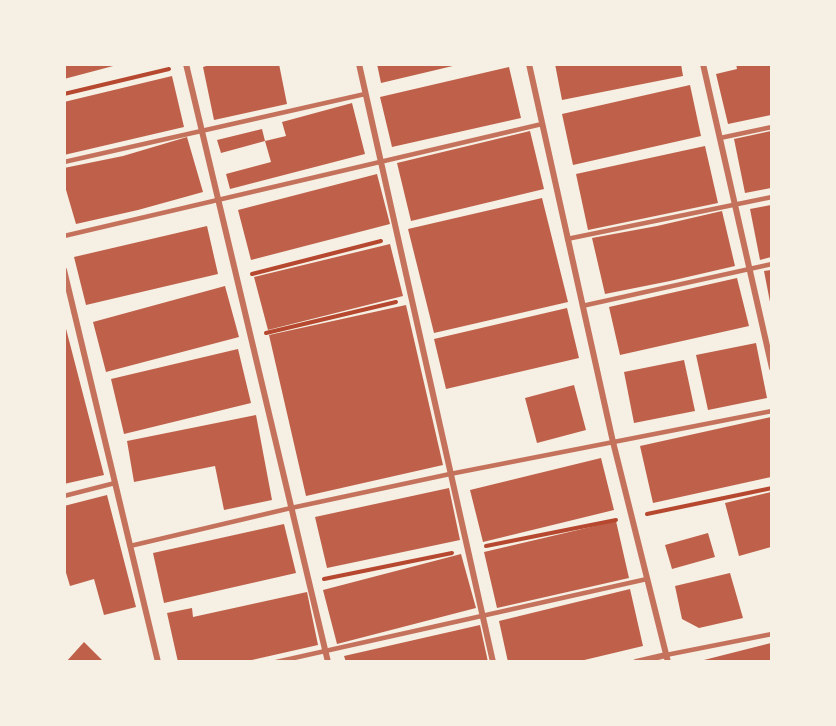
<!DOCTYPE html>
<style>
body{margin:0}
#map{position:relative;width:836px;height:726px;overflow:hidden;background:#f6efe4;font-family:"Source Sans 3",sans-serif}
canvas{display:block}
.frame{position:absolute;inset:0;border:66px solid #f6efe4;pointer-events:none}
</style>
<div id="map">
<canvas width="836" height="726"></canvas>
<div class="frame"></div>
</div>
<script>
const g = document.querySelector('canvas').getContext('2d');
g.lineJoin = 'round';
function fill(path, color) { g.fillStyle = color; g.fill(path, 'evenodd'); }
const shape = rows => new Path2D(rows.map(r => 'M' + r).join(''));
function stroke(path, color, width, dash) { g.strokeStyle = color; g.lineWidth = width; g.lineCap = dash ? 'butt' : 'round'; g.setLineDash(dash || []); g.stroke(path); }
fill(shape([
 [64,64,117,64,117,65,64,79],
 [213,64,279,64,287,104,214,120,203,67],
 [377,64,457,64,457,65,381,83],
 [555,64,681,64,683,76,562,100],
 [736,64,771,64,771,115,728,124,716,74,737,69],
 [509,67,521,118,392,147,380,97],
 [172,76,184,127,64,155,64,102],
 [690,85,701,136,573,165,562,114],
 [352,103,365,154,230,189,226,174,271,162,265,141,221,153,217,140,262,129,265,141,286,136,282,122],
 [530,131,544,189,411,221,397,163],
 [771,131,771,188,745,193,734,139],
 [187,137,203,192,138,210,76,224,64,183,64,168,123,156],
 [705,146,718,203,588,230,576,174],
 [377,174,390,224,251,260,238,210],
 [542,198,568,302,434,333,408,229],
 [771,205,771,257,760,260,750,209],
 [722,211,735,266,670,281,605,294,592,238,657,226],
 [207,226,218,274,86,305,74,257],
 [390,244,403,296,268,330,254,277],
 [771,270,771,302,770,302,764,271],
 [737,278,749,326,620,355,609,307],
 [225,286,239,337,106,372,93,322],
 [406,305,443,465,306,496,269,335],
 [567,308,579,358,446,389,434,339],
 [64,321,104,475,64,484],
 [756,343,767,398,708,410,696,355],
 [238,349,251,403,124,434,111,379],
 [684,360,695,411,634,423,624,372],
 [574,385,586,430,537,443,525,398],
 [256,415,272,500,224,510,215,466,134,482,127,441],
 [771,417,771,477,653,503,640,446],
 [601,458,614,510,483,542,470,490],
 [449,488,460,540,327,568,315,517],
 [771,492,771,547,739,556,725,503],
 [107,495,136,607,104,615,94,579,70,586,64,566,64,506],
 [616,521,629,578,497,608,484,552],
 [284,524,296,573,164,603,153,553],
 [708,533,715,557,672,569,665,545],
 [461,554,476,608,337,644,323,590],
 [730,573,743,618,699,628,682,619,675,586],
 [630,589,643,646,576,662,508,662,499,621],
 [307,592,318,645,243,662,178,662,167,613,192,608,193,617],
 [480,625,488,662,346,662,344,656],
 [84,642,104,662,66,662],
 [771,643,771,662,700,662,700,661]
]), '#bf614a');
stroke(shape([
 [64,94,169,69],
 [252,274,381,241],
 [266,333,396,302],
 [647,514,772,488],
 [486,546,616,520],
 [324,579,452,553]
]), '#b5482f', 4);
stroke(shape([
 [720,138,772,127],
 [64,162,365,94],
 [64,236,542,124],
 [567,239,772,197],
 [582,306,772,264],
 [64,496,115,483],
 [130,546,291,508,450,474,772,411],
 [666,655,772,634],
 [276,662,647,579]
]), '#c5725c', 4.5);
stroke(shape([
 [186,64,328,662],
 [359,64,493,662],
 [529,64,613,442,668,662],
 [703,64,772,368],
 [64,270,158,662],
 [636,662,666,655]
]), '#c5725c', 6);
</script>
